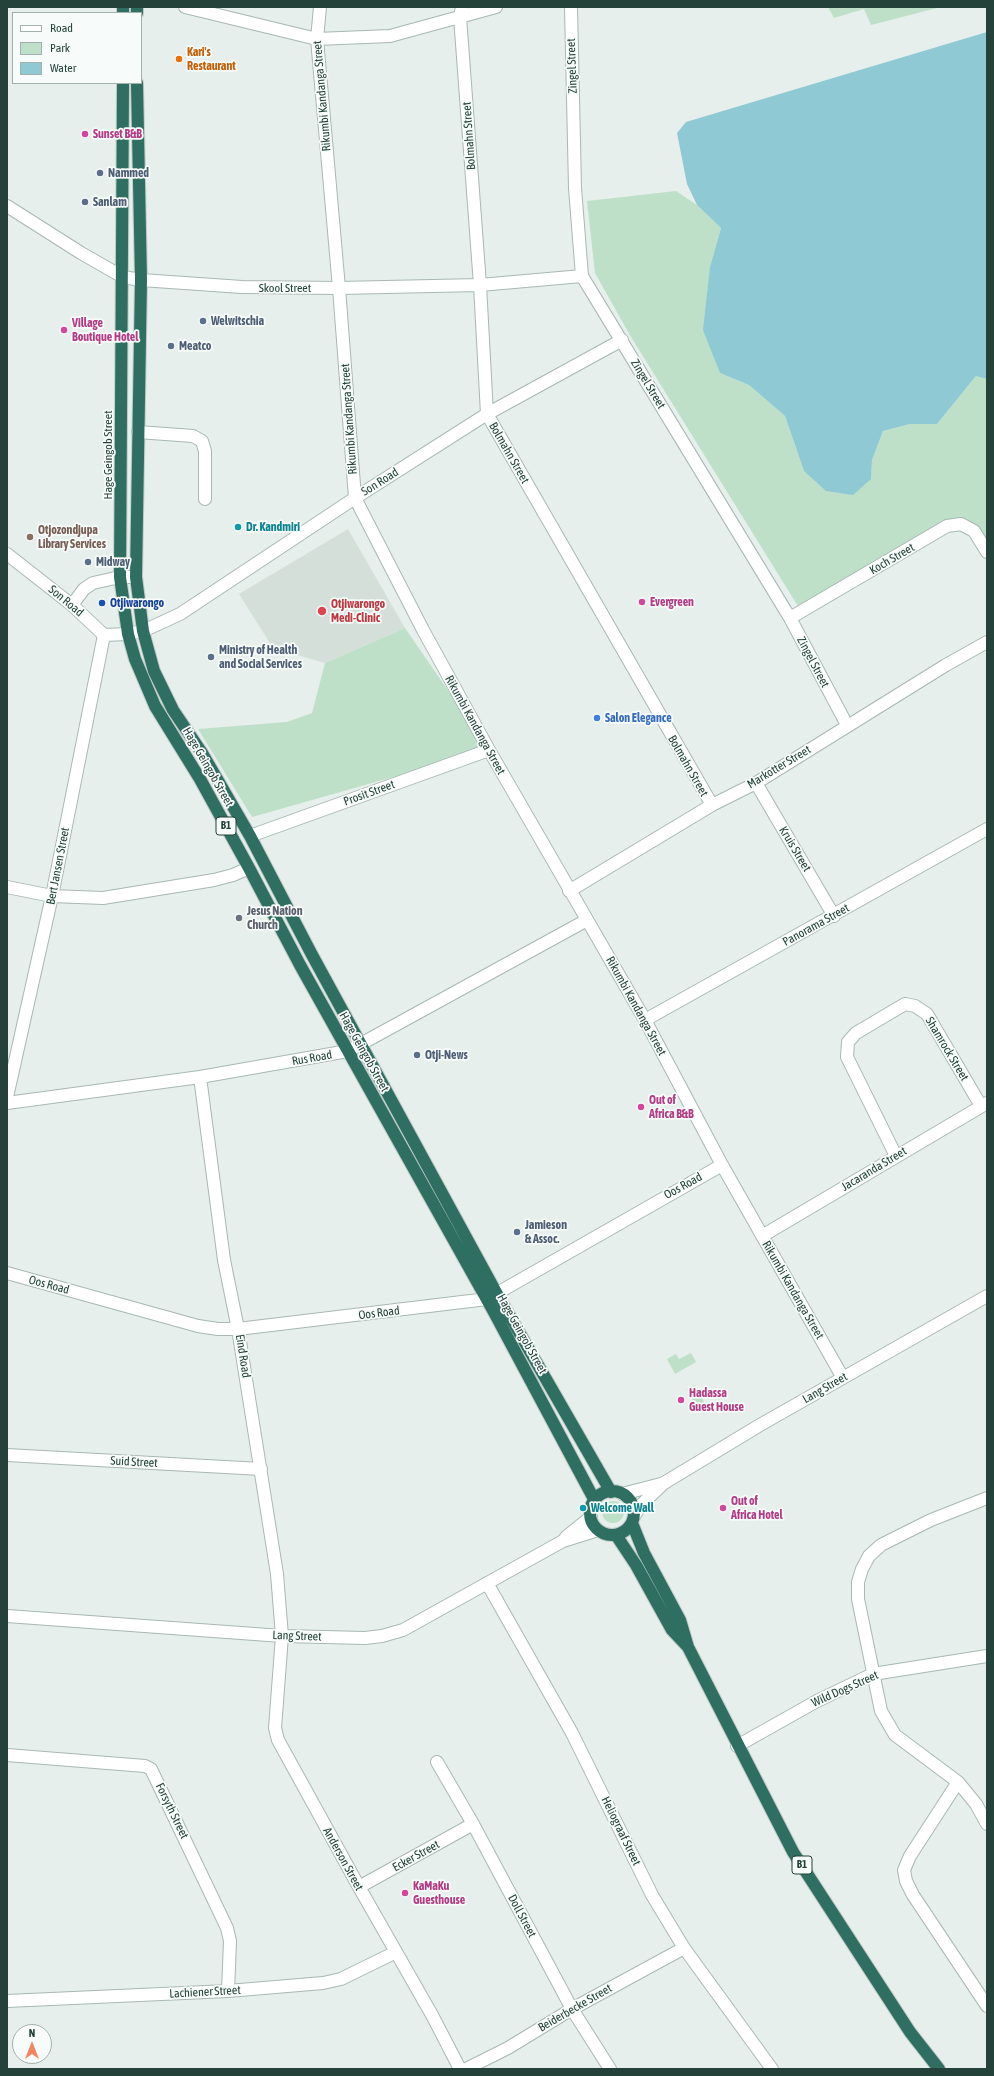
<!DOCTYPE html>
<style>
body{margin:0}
#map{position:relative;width:994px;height:2076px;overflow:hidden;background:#e6efeb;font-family:"Asap Condensed",sans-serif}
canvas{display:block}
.frame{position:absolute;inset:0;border:8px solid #24423a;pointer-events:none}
.legend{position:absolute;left:12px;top:12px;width:130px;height:72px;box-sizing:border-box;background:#f7fbf9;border:1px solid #a3b1ad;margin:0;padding:5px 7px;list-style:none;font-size:12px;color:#24423a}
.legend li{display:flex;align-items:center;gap:8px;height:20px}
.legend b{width:20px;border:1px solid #a3b1ad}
.north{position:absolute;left:12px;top:2024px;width:40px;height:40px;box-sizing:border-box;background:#f7fbf9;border:1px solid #a3b1ad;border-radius:50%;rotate:0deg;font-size:11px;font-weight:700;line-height:16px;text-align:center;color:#24423a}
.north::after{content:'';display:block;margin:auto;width:14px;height:18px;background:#f4845f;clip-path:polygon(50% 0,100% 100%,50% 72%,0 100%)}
</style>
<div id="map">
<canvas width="994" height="2076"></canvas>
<div class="frame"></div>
<ul class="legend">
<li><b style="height:5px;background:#fff"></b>Road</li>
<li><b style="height:11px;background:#bfe0c8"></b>Park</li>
<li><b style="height:11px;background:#8ec9d4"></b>Water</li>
</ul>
<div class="north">N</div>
</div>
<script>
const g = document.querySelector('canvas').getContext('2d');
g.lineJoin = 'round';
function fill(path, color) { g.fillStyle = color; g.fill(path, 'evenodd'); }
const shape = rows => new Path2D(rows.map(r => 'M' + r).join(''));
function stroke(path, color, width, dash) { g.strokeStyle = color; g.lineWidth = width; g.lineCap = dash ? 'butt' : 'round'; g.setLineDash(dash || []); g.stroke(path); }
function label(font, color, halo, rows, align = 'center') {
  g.font = font + ' "Asap Condensed",sans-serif'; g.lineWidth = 3.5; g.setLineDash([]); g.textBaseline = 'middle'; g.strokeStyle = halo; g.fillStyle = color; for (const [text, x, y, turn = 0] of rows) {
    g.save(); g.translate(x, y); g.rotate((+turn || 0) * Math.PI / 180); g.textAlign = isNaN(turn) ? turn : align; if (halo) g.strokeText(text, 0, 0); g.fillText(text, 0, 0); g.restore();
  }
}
fill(shape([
 [348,529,405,628,325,663,273,648,239,594]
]), '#d4dfda');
fill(shape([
 [828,7,941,7,871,25,864,9,834,18],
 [676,191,697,205,721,228,710,267,720,373,749,385,785,416,804,471,871,479,872,460,883,431,910,424,937,424,977,375,987,379,987,552,961,524,801,611,631,337,595,273,587,201],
 [405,628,489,750,252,817,198,729,287,722,312,713,325,663],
 [691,1353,696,1362,675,1374,667,1359,676,1354,679,1359],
 [695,1385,706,1406,698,1410,687,1389],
 '602 1512a11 11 0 1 1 22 0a11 11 0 1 1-22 0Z'
]), '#bfe0c8');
fill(shape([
 [987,32,987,379,976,376,937,424,910,424,883,431,872,460,871,479,853,495,826,491,804,471,785,416,749,385,720,373,703,330,710,267,721,228,697,205,687,184,677,133,686,122]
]), '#8ec9d4');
const minor = shape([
 [185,7,317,39,390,36,496,7],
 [320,7,317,39,339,288,355,498,423,630,489,750,645,1020,722,1165,843,1378],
 [462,7,460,17,480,285,487,414,712,805],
 [571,7,575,188,582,276,790,618,847,725],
 [7,206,81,253,123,277,141,280,242,287,339,288,480,285,582,276],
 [138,432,193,436,202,441,205,451,205,499],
 [7,554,72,605,104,635,128,634,143,631,180,614,355,498,487,414,622,340],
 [72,605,84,589,93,583,120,577,136,577],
 [790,618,947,526,961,524,974,531,987,552],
 [756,783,834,916],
 [250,836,489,750],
 [7,887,52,896,103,898,214,880,233,875,249,868],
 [569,891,712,805,756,783,946,665,987,642],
 [645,1020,987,829],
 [200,1077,224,1260,238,1329,277,1574,282,1636,275,1728,278,1740,359,1887,432,2015,460,2069],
 [7,1097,52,896,104,635],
 [7,1103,200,1077,348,1051,587,920],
 [896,1156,847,1057,848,1042,856,1033,905,1004,915,1006,927,1014,981,1106],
 [762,1236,987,1103],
 [7,1273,198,1326,218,1329,238,1329,487,1299,722,1165],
 [7,1455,261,1469],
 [622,1494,661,1484],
 [987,1498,931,1520,881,1545,869,1556,862,1569,858,1582,858,1599,881,1711,895,1735,958,1782,976,1804,987,1824],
 [634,1516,641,1505,664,1483,760,1425,987,1296],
 [566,1537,591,1517],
 [487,1583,572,1733,652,1895,684,1948,772,2069],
 [7,1616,282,1636,365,1638,382,1636,403,1630,563,1541,598,1530],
 [737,1746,817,1701,873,1674,987,1656],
 [7,1755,145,1766,151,1769,227,1928,230,1941,228,1991],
 [437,1762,473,1824,572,2009,610,2069],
 [958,1782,910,1856,904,1870,906,1881,913,1895,987,2006],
 [359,1887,473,1824],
 [7,2001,228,1991,323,1983,341,1979,396,1952],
 [466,2069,508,2048,572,2009,684,1948]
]);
const highway = shape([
 [123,7,123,13],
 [137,13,137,7],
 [123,83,120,577,128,634,135,659,155,706,200,779,249,868,300,965,494,1312,595,1501],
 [137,83,141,280,136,577,143,631,154,671,173,710,202,753,250,836,311,953,497,1294,611,1492],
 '590 1513a22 22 0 1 1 44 0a22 22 0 1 1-44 0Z',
 [632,1523,644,1553,680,1620,688,1647,793,1852,910,2032,939,2069],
 [616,1535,636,1565,672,1630,687,1646]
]);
stroke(minor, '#a8b8b2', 14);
stroke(highway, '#c2cac8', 14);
stroke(minor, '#fff', 12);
stroke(highway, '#2f6f62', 12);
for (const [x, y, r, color] of [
 [179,59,4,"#e8710a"],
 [85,134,4,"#d1479c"],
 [100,173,4,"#5c6f8a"],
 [85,202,4,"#5c6f8a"],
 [203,321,4,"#5c6f8a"],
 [64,330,4,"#d1479c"],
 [171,346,4,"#5c6f8a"],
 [238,527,4,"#0f9aa8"],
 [30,537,4,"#8d6e63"],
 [88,562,4,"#5c6f8a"],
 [642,602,4,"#d1479c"],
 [102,603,4,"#1a4fb4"],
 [322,611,5,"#e0444e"],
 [211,657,4,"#5c6f8a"],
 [597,718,4,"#3f7fe0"],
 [239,918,4,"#6b7280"],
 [417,1055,4,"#5c6f8a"],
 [641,1107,4,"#d1479c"],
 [517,1232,4,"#5c6f8a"],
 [681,1400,4,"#d1479c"],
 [583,1508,4,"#0f9aa8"],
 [723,1508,4,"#d1479c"],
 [405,1893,4,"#d1479c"]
]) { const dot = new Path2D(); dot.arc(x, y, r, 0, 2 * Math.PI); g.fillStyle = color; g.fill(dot); stroke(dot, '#f7fbf9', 1.5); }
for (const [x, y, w] of [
 [226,826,20],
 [802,1865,20]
]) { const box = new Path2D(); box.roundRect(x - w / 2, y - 9, w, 18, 3); g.fillStyle = '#f7fbf9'; g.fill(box); stroke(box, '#24423a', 1); }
label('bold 11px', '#24423a', null, [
 ["B1",226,826],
 ["B1",802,1865]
]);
label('bold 12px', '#c56008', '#f7fbf9', [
 ["Kari's",187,52],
 ["Restaurant",187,66]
], 'left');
label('12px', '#24423a', '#f7fbf9', [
 ["Zingel Street",572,66,-92],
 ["Rikumbi Kandanga Street",322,96,-95],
 ["Bolmahn Street",469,136,-94],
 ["Skool Street",285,288],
 ["Zingel Street",648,384,59],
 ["Rikumbi Kandanga Street",349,419,-94],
 ["Bolmahn Street",509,453,60],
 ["Hage Geingob Street",108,455,-90],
 ["Son Road",380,482,-32],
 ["Koch Street",892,559,-30],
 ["Son Road",66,601,40],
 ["Zingel Street",813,662,62],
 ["Rikumbi Kandanga Street",475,725,61],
 ["Bolmahn Street",688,766,60],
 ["Hage Geingob Street",208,767,60],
 ["Markotter Street",779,767,-31],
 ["Prosit Street",369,793,-20],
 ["Kruis Street",795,849,59],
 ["Bert Jansen Street",58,866,-79],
 ["Panorama Street",816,925,-29],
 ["Rikumbi Kandanga Street",636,1006,61],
 ["Shamrock Street",947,1049,59],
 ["Hage Geingob Street",364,1052,61],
 ["Rus Road",312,1058,-10],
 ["Jacaranda Street",874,1169,-31],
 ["Oos Road",683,1186,-29],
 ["Oos Road",49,1285,15],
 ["Rikumbi Kandanga Street",793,1290,60],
 ["Oos Road",379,1313,-7],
 ["Hage Geingob Street",522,1334,61],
 ["Eind Road",243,1356,81],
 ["Lang Street",825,1388,-30],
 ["Suid Street",134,1462,3],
 ["Lang Street",297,1636,2],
 ["Wild Dogs Street",845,1689,-24],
 ["Forsyth Street",172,1811,64],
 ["Heliograaf Street",621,1831,64],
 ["Ecker Street",416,1856,-29],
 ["Anderson Street",343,1859,61],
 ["Doll Street",522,1916,62],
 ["Lachiener Street",205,1992,-3],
 ["Beiderbecke Street",575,2008,-30]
]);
label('bold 12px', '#b23c85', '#f7fbf9', [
 ["Sunset B&B",93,134],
 ["Village",72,323],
 ["Boutique Hotel",72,337],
 ["Evergreen",650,602],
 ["Out of",649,1100],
 ["Africa B&B",649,1114],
 ["Hadassa",689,1393],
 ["Guest House",689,1407],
 ["Out of",731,1501],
 ["Africa Hotel",731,1515],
 ["KaMaKu",413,1886],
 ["Guesthouse",413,1900]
], 'left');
label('bold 12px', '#4e5e75', '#f7fbf9', [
 ["Nammed",108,173],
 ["Sanlam",93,202],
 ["Welwitschia",211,321],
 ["Meatco",179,346],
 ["Midway",96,562],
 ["Ministry of Health",219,650],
 ["and Social Services",219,664],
 ["Otji-News",425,1055],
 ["Jamieson",525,1225],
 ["& Assoc.",525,1239]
], 'left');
label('bold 12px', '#0d838f', '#f7fbf9', [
 ["Dr. Kandmiri",246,527],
 ["Welcome Wall",591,1508]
], 'left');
label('bold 12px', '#785e54', '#f7fbf9', [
 ["Otjozondjupa",38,530],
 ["Library Services",38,544]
], 'left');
label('bold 12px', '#164399', '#f7fbf9', [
 ["Otjiwarongo",110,603]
], 'left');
label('bold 12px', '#be3a42', '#f7fbf9', [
 ["Otjiwarongo",331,604],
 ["Medi-Clinic",331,618]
], 'left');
label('bold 12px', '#366cbe', '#f7fbf9', [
 ["Salon Elegance",605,718]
], 'left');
label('bold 12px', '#5b616d', '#f7fbf9', [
 ["Jesus Nation",247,911],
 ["Church",247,925]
], 'left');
</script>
